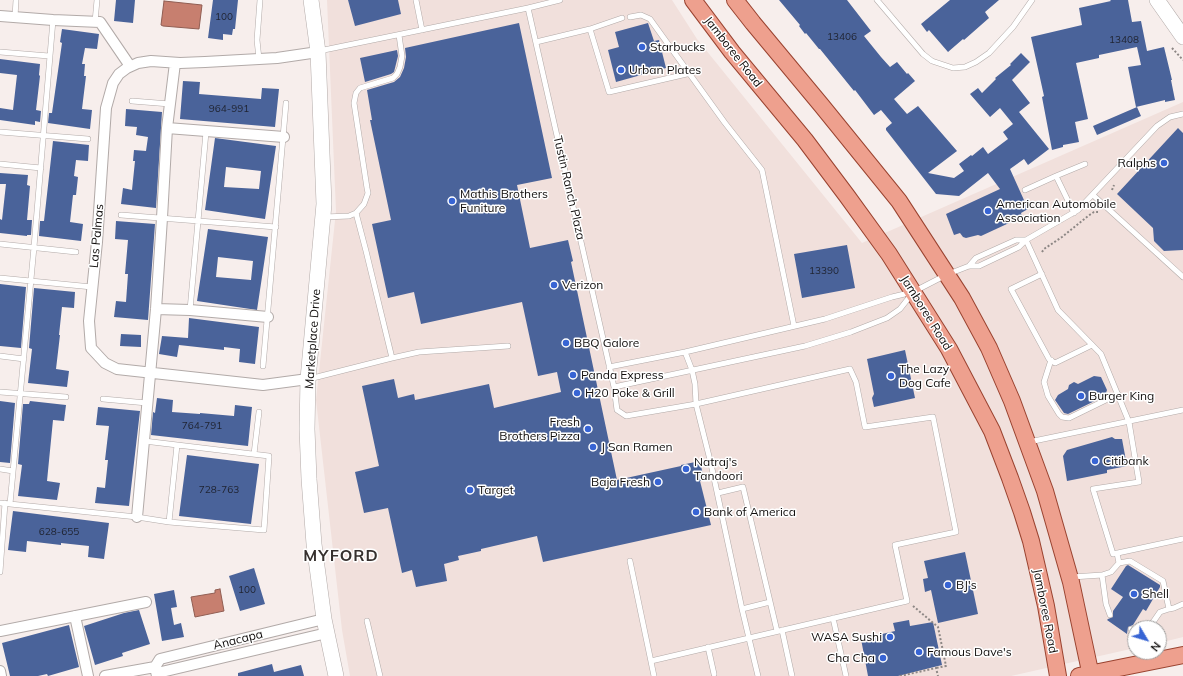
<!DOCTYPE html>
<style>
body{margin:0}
#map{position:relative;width:1183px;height:676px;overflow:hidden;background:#f7eeec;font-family:Mulish,sans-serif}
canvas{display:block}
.north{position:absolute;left:1127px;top:620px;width:40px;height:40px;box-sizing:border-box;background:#fff;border:1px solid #a09f9e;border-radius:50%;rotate:128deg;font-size:11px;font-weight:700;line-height:16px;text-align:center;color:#110e0d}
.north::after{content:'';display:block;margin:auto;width:14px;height:18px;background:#3764d4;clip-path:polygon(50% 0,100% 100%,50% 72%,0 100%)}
</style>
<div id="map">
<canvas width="1183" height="676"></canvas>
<div class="north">N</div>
</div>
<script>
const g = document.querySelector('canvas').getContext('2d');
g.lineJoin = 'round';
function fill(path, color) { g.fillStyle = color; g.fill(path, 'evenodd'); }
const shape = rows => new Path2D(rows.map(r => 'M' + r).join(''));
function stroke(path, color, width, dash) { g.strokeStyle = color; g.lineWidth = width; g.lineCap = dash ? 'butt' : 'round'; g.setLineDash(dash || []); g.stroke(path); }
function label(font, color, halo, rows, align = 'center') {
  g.font = font + ' Mulish,sans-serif'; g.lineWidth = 3; g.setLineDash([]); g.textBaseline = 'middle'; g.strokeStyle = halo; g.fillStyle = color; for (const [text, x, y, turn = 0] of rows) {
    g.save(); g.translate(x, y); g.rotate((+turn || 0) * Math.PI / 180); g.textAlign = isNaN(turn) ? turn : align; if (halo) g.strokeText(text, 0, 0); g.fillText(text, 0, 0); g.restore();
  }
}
fill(shape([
 [327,0,672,0,697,39,862,243,1183,102,1183,637,1159,643,1159,628,1135,628,1135,648,1011,676,350,676,342,630,316,400,336,211]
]), '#f1e0dc');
const water = shape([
 [164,1,202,5,199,29,163,26,161,25,164,1],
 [220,589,224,611,195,617,191,597,215,593,215,590,220,589]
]);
fill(water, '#c77f6f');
stroke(water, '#905d52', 1);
fill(shape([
 [116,0,135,0,133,23,114,21],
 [213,0,238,0,235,29,233,29,232,35,223,34,223,40,208,38],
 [348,0,398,0,401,14,355,26],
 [779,0,847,0,871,31,864,36,881,57,890,67,897,62,907,74,908,73,915,81,894,99,907,114,918,106,957,151,928,173,954,178,964,171,959,164,971,155,972,156,983,147,988,154,1008,139,1003,132,1013,124,1000,108,990,117,970,94,978,88,982,93,996,79,995,78,1011,65,1010,64,1021,53,1030,62,1012,80,1030,103,1019,112,1049,149,1028,165,1024,159,1010,169,1028,209,1021,213,1022,217,981,236,978,235,966,238,963,237,960,233,954,235,946,214,1000,189,988,173,959,196,936,194,886,130,886,128,892,123,881,110,874,115,855,90,854,91,820,49,819,49,806,33,805,34,799,26,800,25],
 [950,0,999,0,985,12,989,18,964,40,963,39,948,52,929,30,927,32,921,24],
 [1110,0,1128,0,1132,22,1141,21,1147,51,1164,47,1172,80,1171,80,1175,100,1165,102,1165,100,1136,107,1128,67,1141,65,1137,47,1099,55,1099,58,1076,63,1088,119,1075,122,1079,142,1063,145,1063,147,1052,150,1042,97,1044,96,1031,37,1082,25,1079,8,1111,1],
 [519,23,552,178,517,185,530,248,568,240,573,261,571,262,617,480,681,466,681,465,700,461,704,480,700,481,711,525,543,562,537,536,481,549,481,551,458,556,459,560,444,564,447,581,416,587,412,570,402,573,388,508,364,513,355,472,379,466,362,386,394,379,398,398,414,394,415,400,489,384,494,408,561,392,557,372,538,376,522,302,421,324,414,292,388,298,372,224,391,220,370,120,372,120,367,90,394,82,400,77,404,68,406,57,405,48],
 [648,23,654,41,659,40,666,68,616,82,608,50,619,47,615,32],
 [62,29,99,34,97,49,85,48,82,64,85,64,84,76,86,76,82,109,92,110,90,129,48,123,49,113,52,113,62,43,60,42],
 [397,50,398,56,394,72,391,74,365,82,360,58],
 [0,59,40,64,39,75,40,76,36,110,41,111,40,122,35,121,35,125,0,120,0,108,13,110,17,75,0,73],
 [183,81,200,82,199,94,261,99,262,88,279,89,275,127,180,119],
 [1137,107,1141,116,1097,135,1093,126],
 [126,109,162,112,156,208,121,204,123,188,132,190,135,161,133,161,134,150,146,151,148,137,136,135,137,127,125,126],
 [1178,128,1183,133,1183,250,1164,251,1154,241,1153,228,1117,194],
 [215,138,276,146,265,219,205,210],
 [226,167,261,171,259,189,224,187],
 [53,141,89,145,88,161,76,160,74,176,78,177,76,195,73,195,70,222,83,224,81,241,39,236,40,221,44,221],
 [0,173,28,175,27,185,30,186,27,220,32,220,31,235,27,235,27,236,0,233,0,219,2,220,6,184,0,184],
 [116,221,155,224,148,320,114,317,116,301,126,302,128,274,125,274,128,240,115,239],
 [208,229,268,237,257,310,197,301],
 [218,257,253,261,251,280,216,277],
 [847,245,855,288,802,298,794,254],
 [0,284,26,287,21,348,0,346],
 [34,288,75,292,74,308,62,307,59,335,60,335,56,369,69,371,67,387,28,383,32,349,29,348],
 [189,318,259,327,255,364,239,362,240,349,224,347,224,350,179,345,177,357,159,354,162,336,188,338],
 [121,334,141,335,141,347,120,346],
 [905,350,915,398,874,407,872,398,874,394,867,359],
 [1094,376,1101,377,1107,390,1105,396,1068,414,1064,413,1055,400,1058,395,1068,389,1069,385,1074,382,1078,384],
 [157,398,173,400,172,412,200,414,200,413,234,416,235,405,252,407,248,446,151,435,153,412,155,413],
 [0,401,15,403,10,463,0,462],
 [30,401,66,405,64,421,53,420,47,481,60,483,57,500,18,496,22,465,18,464,23,404,29,404],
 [98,407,140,411,129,506,95,503,97,487,105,488,108,460,105,460,109,426,96,425],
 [1112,437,1115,439,1122,439,1127,466,1107,470,1107,473,1067,481,1063,456,1067,450],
 [187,455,259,464,251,524,179,516],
 [13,511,109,523,104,559,88,557,89,546,61,543,61,545,27,541,26,552,8,550],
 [965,552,978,614,938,623,931,590,925,592,923,579,928,578,924,561],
 [1128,565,1160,585,1160,587,1146,611,1143,609,1133,625,1128,627,1127,634,1107,620,1108,619,1113,617,1113,611,1123,597,1111,589,1126,566],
 [254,568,265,604,240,611,229,576],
 [174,590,177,607,171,608,174,625,181,623,184,637,162,641,154,594],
 [139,610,150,644,122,653,123,656,95,665,84,626,124,613],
 [909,620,910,626,933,622,942,665,898,676,868,676,861,639,895,631,893,623],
 [69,625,79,667,48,676,47,674,38,676,10,676,2,643],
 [272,664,274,672,301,665,304,676,238,676,238,673]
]), '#4a639a');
const lane = shape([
 [416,0,422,30],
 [560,0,528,8,614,387,805,346,851,332,887,318,900,309,911,295],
 [877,0,923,54,932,61,953,68,965,67,976,62,989,53,1013,27,1032,0],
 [15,17,16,0],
 [630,17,641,15,650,19,725,123,762,170,794,326],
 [95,22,97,0],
 [590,29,622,18],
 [536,42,590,29,609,92,691,73],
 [319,51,528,8],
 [0,52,49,56],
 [259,59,257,40,260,0],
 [132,101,170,104],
 [0,132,88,139],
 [0,164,41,168],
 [1025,190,1056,176],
 [1093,195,1183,277],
 [356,213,366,251,392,358],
 [1074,213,1056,176,1085,164],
 [121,215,276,227],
 [324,217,349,216,356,213,364,204,368,193,367,188,354,103,356,93,360,88,393,78,397,74,400,67,402,56,399,35],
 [1026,240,1058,310,1101,354,1129,422,1139,482,1093,489,1113,554,1183,539],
 [0,244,76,252],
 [969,266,976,258,1016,240,1026,240],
 [1042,274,1011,289,1049,359,1055,363,1092,345],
 [0,278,92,287],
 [190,310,206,132],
 [685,352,692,370,695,384,696,404,711,464,742,609,758,676],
 [0,356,24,359],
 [1051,360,1044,382,1048,396,1059,414,1062,417,1069,418,1118,394],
 [263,366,286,103],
 [609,367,685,352,825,319,892,297,913,292,946,275,969,266,979,266,1019,247,1026,240,1078,210,1157,126,1170,117,1183,114],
 [309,379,392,358,419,352,508,346],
 [614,387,617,410,626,416,696,404,850,369,856,382,865,427,933,417,956,532,895,545,907,601,651,661],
 [0,392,66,397],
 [103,399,147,403],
 [1029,442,1183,410],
 [254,454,259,412],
 [0,469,13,471],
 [718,493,743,487,777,631],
 [0,503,137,517,169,522,264,530,269,456,144,441],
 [10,504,34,247,53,20],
 [169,522,177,445],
 [630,561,654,676],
 [1119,563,1130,561,1163,581,1169,609],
 [0,572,5,503],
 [1102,575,1111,572,1119,563,1117,553],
 [1072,577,1102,575,1106,604,1110,615],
 [742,609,770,602],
 [833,618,846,676],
 [367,621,380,676],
 [1147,628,1151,625,1160,612,1169,609,1174,608,1183,604],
 [1131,629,1135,629],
 [782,630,792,676],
 [708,647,714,674]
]);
const street = shape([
 [0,16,53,20,100,22,130,66],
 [167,128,284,137],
 [156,309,190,310,268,317],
 [308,379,263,385,117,369,105,363,91,348,89,321,97,242,106,108,113,83,119,74,127,68,138,63,151,61,180,63,205,62,277,58,318,52],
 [137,517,156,309,162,218,167,128,175,63],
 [75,616,88,676],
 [0,631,146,602],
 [0,671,1,676],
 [157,673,327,633],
 [105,676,155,667],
 [157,676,155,667,160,659,324,619]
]);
const secondary = shape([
 [311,0,318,52,324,204,308,379,307,429,309,479,314,544,324,619,336,676],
 [1157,0,1183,37]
]);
const primary = shape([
 [693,0,732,52,805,140,847,196,889,254,949,349,992,431,1010,478,1022,512,1031,541,1046,606,1058,676],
 [735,0,753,23,822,106,899,201,962,298,989,348,1012,401,1045,491,1071,582,1091,676],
 [1079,676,1183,655]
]);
stroke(lane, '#b2aaa8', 6);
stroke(street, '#b2aaa8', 12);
stroke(secondary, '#b2aaa8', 16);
stroke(primary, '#9a4330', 18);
stroke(shape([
 [1172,48,1183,60],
 [1112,190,1114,185],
 [1042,252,1044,249,1062,237,1088,216,1094,212,1098,212],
 [913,606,938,627,946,666,936,668],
 [900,676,936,668,938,676]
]), '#8d8785', 2, [2, 2]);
stroke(lane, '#fff', 5);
stroke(street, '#fff', 10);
stroke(secondary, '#fff', 15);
stroke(primary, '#eea08e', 16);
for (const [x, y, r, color] of [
 [642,47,4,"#3764d4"],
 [621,70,4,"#3764d4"],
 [1164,163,4,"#3764d4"],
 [452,201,4,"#3764d4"],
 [988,211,4,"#3764d4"],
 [554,285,4,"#3764d4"],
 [566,343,4,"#3764d4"],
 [573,375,4,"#3764d4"],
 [891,376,4,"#3764d4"],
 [577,393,4,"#3764d4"],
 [1081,396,4,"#3764d4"],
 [588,429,4,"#3764d4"],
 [593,447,4,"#3764d4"],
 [1095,461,4,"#3764d4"],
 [686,469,4,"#3764d4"],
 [658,482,4,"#3764d4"],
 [470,490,4,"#3764d4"],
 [696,512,4,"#3764d4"],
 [948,585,4,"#3764d4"],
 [1134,594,4,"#3764d4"],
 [890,637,4,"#3764d4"],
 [919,652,4,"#3764d4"],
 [883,658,4,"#3764d4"]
]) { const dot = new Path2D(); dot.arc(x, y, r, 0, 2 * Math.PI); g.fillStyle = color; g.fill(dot); stroke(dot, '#fff', 1.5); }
label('10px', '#1f2330', null, [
 ["100",224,17],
 ["13406",842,37],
 ["13408",1124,40],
 ["964-991",229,109],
 ["13390",824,271],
 ["764-791",202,426],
 ["728-763",219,490],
 ["628-655",59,532],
 ["100",247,590]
]);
label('12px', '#110e0d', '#fff', [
 ["Starbucks",650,47],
 ["Urban Plates",629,70],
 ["Ralphs",1156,163,"right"],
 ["Mathis Brothers",460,194],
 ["Funiture",460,208],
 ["American Automobile",996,204],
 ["Association",996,218],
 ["Verizon",562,285],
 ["BBQ Galore",574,343],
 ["The Lazy",899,369],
 ["Dog Cafe",899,383],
 ["Panda Express",581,375],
 ["H20 Poke & Grill",585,393],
 ["Burger King",1089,396],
 ["Fresh",580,422,"right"],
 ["Brothers Pizza",580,436,"right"],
 ["J San Ramen",601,447],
 ["Citibank",1103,461],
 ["Natraj's",694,462],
 ["Tandoori",694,476],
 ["Baja Fresh",650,482,"right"],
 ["Target",478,490],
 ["Bank of America",704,512],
 ["BJ's",956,585],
 ["Shell",1142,594],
 ["WASA Sushi",882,637,"right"],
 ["Famous Dave's",927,652],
 ["Cha Cha",875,658,"right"]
], 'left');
label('12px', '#110e0d', '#fff', [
 ["Jamboree Road",733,52,52],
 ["Tustin Ranch Plaza",569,188,77],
 ["Las Palmas",97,236,-85],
 ["Jamboree Road",926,313,58],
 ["Marketplace Drive",313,339,-86],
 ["Jamboree Road",1045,611,79],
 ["Anacapa",238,640,-14]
]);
g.letterSpacing = '1px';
label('bold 16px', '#36302e', '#fff', [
 ["MYFORD",341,556]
]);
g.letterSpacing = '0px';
</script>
